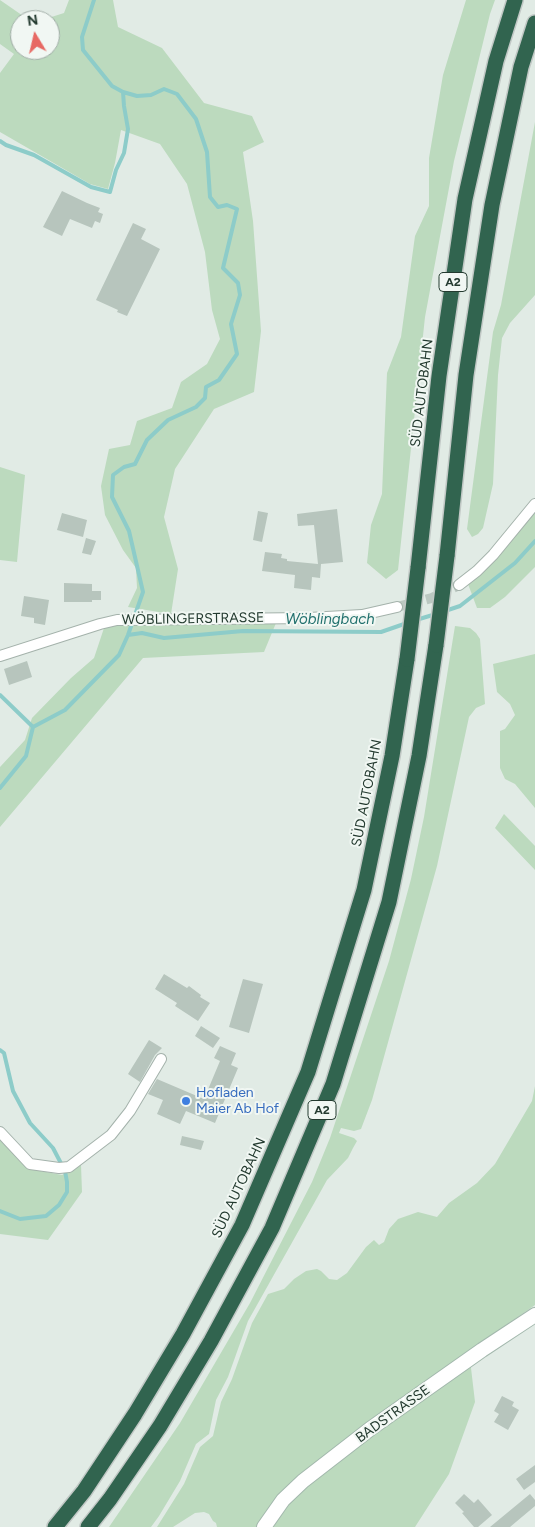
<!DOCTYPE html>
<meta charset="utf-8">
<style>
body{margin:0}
#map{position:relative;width:535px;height:1527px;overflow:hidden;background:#e1ebe5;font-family:Figtree,sans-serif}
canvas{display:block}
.north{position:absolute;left:10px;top:10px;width:50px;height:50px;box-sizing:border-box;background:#f1f7f3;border:1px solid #9faba5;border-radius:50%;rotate:351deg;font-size:14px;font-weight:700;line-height:20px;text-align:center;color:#233a2f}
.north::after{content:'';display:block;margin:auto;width:18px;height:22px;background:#e76963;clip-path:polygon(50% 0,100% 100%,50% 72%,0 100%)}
</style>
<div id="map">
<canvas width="535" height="1527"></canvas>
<div class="north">N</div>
</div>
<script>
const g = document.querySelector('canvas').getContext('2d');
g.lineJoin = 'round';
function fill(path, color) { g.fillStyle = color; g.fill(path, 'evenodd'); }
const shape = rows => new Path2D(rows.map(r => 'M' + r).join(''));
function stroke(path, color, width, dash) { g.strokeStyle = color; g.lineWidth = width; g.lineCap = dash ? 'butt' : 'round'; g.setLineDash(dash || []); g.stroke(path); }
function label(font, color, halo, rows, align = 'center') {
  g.font = font + ' Figtree,sans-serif'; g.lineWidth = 4; g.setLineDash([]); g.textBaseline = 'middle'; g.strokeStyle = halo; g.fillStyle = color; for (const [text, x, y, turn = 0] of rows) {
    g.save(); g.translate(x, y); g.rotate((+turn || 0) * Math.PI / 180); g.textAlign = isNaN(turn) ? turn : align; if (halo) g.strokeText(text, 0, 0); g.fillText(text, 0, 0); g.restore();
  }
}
fill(shape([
 [0,0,29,20,20,20,20,50,50,50,50,20,42,20,64,13,69,0,113,0,118,27,162,48,204,103,252,116,264,142,243,152,253,221,261,331,254,392,214,409,175,469,164,517,178,569,171,614,128,607,137,588,136,568,123,550,105,515,101,486,109,449,130,445,137,421,172,408,181,382,207,364,220,339,212,310,205,252,187,184,160,144,121,130,115,163,108,189,90,184,0,132,0,73,14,54,0,44],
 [466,0,495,0,490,14,454,161,425,317,398,570,386,579,367,563,371,525,382,494,387,373,401,337,415,236,429,206,429,158,443,75],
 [535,122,535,295,510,323,502,338,498,375,493,484,483,528,478,534,472,537,467,529,493,332,501,305],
 [0,467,25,475,17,562,0,560],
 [535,511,535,567,505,597,490,608,477,608,468,584,496,557],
 [120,623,276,623,264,652,143,658,0,827,0,767,25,740,32,718,71,678,94,658,104,628],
 [455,626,470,628,476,633,480,639,485,704,476,708,469,717,437,866,372,1100,361,1129,354,1131,341,1128,339,1133,354,1138,357,1141,353,1148,348,1158,327,1180,317,1198,248,1321,228,1377,216,1400,209,1434,196,1444,180,1481,159,1516,151,1527,109,1527,180,1423,250,1303,312,1182,330,1138,389,961,411,879,424,817],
 [535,654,535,808,515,784,505,779,500,768,500,731,505,729,515,715,510,704,497,692,493,664],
 [504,814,535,846,535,870,495,828],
 [535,1086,535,1305,469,1351,475,1402,449,1474,415,1527,217,1527,216,1523,213,1521,209,1514,204,1512,195,1513,173,1527,157,1527,184,1484,200,1447,213,1436,221,1402,232,1379,252,1323,268,1294,284,1289,294,1279,306,1271,317,1269,321,1271,329,1279,337,1280,347,1273,366,1247,374,1240,379,1245,384,1242,389,1229,398,1219,418,1212,437,1217,449,1203,477,1183,495,1164,532,1101],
 [0,1139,20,1160,41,1171,62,1175,81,1165,82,1192,48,1240,0,1234]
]), '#bcdabe');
stroke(shape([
 [0,141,6,145,34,155,91,187,110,192,116,170,124,153,128,129,124,106,123,92],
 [445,611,460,606,515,563,535,541],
 [416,620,436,614],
 [128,635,142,633,164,638,243,631,381,632,407,623],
 [0,695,33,727],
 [0,788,26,756,33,727,65,710,119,655,128,635,143,592,129,531,112,497,113,475,124,467,135,464,147,440,168,420,196,407,205,398,206,387,219,380,237,354,231,324,240,295,238,283,223,268,237,209,227,205,218,207,210,197,207,152,196,119,177,94,164,89,151,95,137,96,123,92,112,86,83,50,82,37,94,0],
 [0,1050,4,1053,13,1091,30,1123,53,1148,65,1171,67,1182,67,1192,59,1205,46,1216,20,1219,0,1211]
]), '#8dccc9', 4);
fill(shape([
 [62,191,87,203,100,208,98,212,103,214,100,223,95,221,92,228,70,219,62,236,43,227],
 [133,223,146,229,141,239,160,249,127,316,117,312,118,310,96,300],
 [337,509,343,562,321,564,320,578,312,577,311,590,294,588,295,575,262,571,265,552,282,554,281,558,287,559,287,561,318,564,314,525,298,526,297,514],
 [258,511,268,513,262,542,253,540],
 [62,513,87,520,83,537,57,530],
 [86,538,96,541,91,555,82,553],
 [64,583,92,584,92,591,101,591,101,600,92,600,92,602,64,602],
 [24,596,49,600,45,625,34,623,34,618,21,616],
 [27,661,32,677,9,685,4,669],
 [164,974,187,988,189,986,201,995,200,997,210,1003,198,1021,175,1006,177,1003,155,989],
 [243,979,263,984,249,1033,229,1027],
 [201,1026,220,1038,213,1048,195,1036],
 [149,1040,162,1048,155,1055,140,1082,128,1074],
 [220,1046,236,1053,231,1065,238,1068,215,1123,186,1111,180,1124,157,1114,163,1100,148,1094,157,1079,204,1099,220,1061,214,1058],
 [182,1136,204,1141,201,1150,180,1145],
 [502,1396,514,1402,512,1406,519,1410,508,1430,494,1422,499,1414,494,1411],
 [535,1465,535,1482,524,1490,516,1479],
 [464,1494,474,1503,478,1499,492,1515,478,1527,474,1527,462,1513,464,1512,455,1503],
 [530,1494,535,1500,535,1506,510,1527,490,1527]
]), '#b7c5bd');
stroke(shape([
 [397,607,432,598,459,585]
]), '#bbc8c1', 10, [10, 5]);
const street = shape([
 [459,585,477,571,493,555,535,504],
 [0,656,100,624,117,620,309,618,362,615,397,607],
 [0,1132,30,1164,59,1168,69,1167,111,1135,130,1111,161,1059]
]);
const secondary = shape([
 [264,1527,283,1500,303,1481,370,1429,482,1350,535,1315]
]);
const highway = shape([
 [447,556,466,375,492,205,521,67,535,23],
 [418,568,439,376,465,199,496,61,515,0],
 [55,1527,84,1491,135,1414,183,1334,242,1225,308,1072,364,890,392,756,407,659],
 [88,1527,110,1499,160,1426,211,1341,272,1228,333,1084,389,902,419,756,436,645]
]);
stroke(street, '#a4b2ab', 12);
stroke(secondary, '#a3b8ad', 16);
stroke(highway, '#c1c8c5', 18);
stroke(street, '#fff', 10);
stroke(secondary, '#fff', 14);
stroke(highway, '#31644f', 15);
const highwayBridge = shape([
 [436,645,447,556],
 [407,659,418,568]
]);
stroke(highwayBridge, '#c1c8c5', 18, []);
stroke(highwayBridge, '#31644f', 15);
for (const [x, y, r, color] of [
 [186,1101,5,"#3f7fe0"]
]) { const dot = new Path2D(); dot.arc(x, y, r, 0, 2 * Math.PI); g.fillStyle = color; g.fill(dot); stroke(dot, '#f1f7f3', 2); }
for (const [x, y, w] of [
 [453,282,28],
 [322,1110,28]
]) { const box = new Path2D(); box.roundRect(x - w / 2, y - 9.5, w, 19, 4); g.fillStyle = '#f1f7f3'; g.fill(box); stroke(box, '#233a2f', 1); }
label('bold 12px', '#233a2f', null, [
 ["A2",453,282],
 ["A2",322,1110]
]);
label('14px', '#233a2f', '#f1f7f3', [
 ["SÜD AUTOBAHN",422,393,-83],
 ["WÖBLINGERSTRASSE",193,619,-1],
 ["SÜD AUTOBAHN",367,793,-79],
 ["SÜD AUTOBAHN",239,1188,-65],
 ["BADSTRASSE",393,1414,-36]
]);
label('14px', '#366cbe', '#f1f7f3', [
 ["Hofladen",196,1093],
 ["Maier Ab Hof",196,1109]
], 'left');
label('italic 15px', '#22716e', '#f1f7f3', [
 ["Wöblingbach",330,620]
]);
</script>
